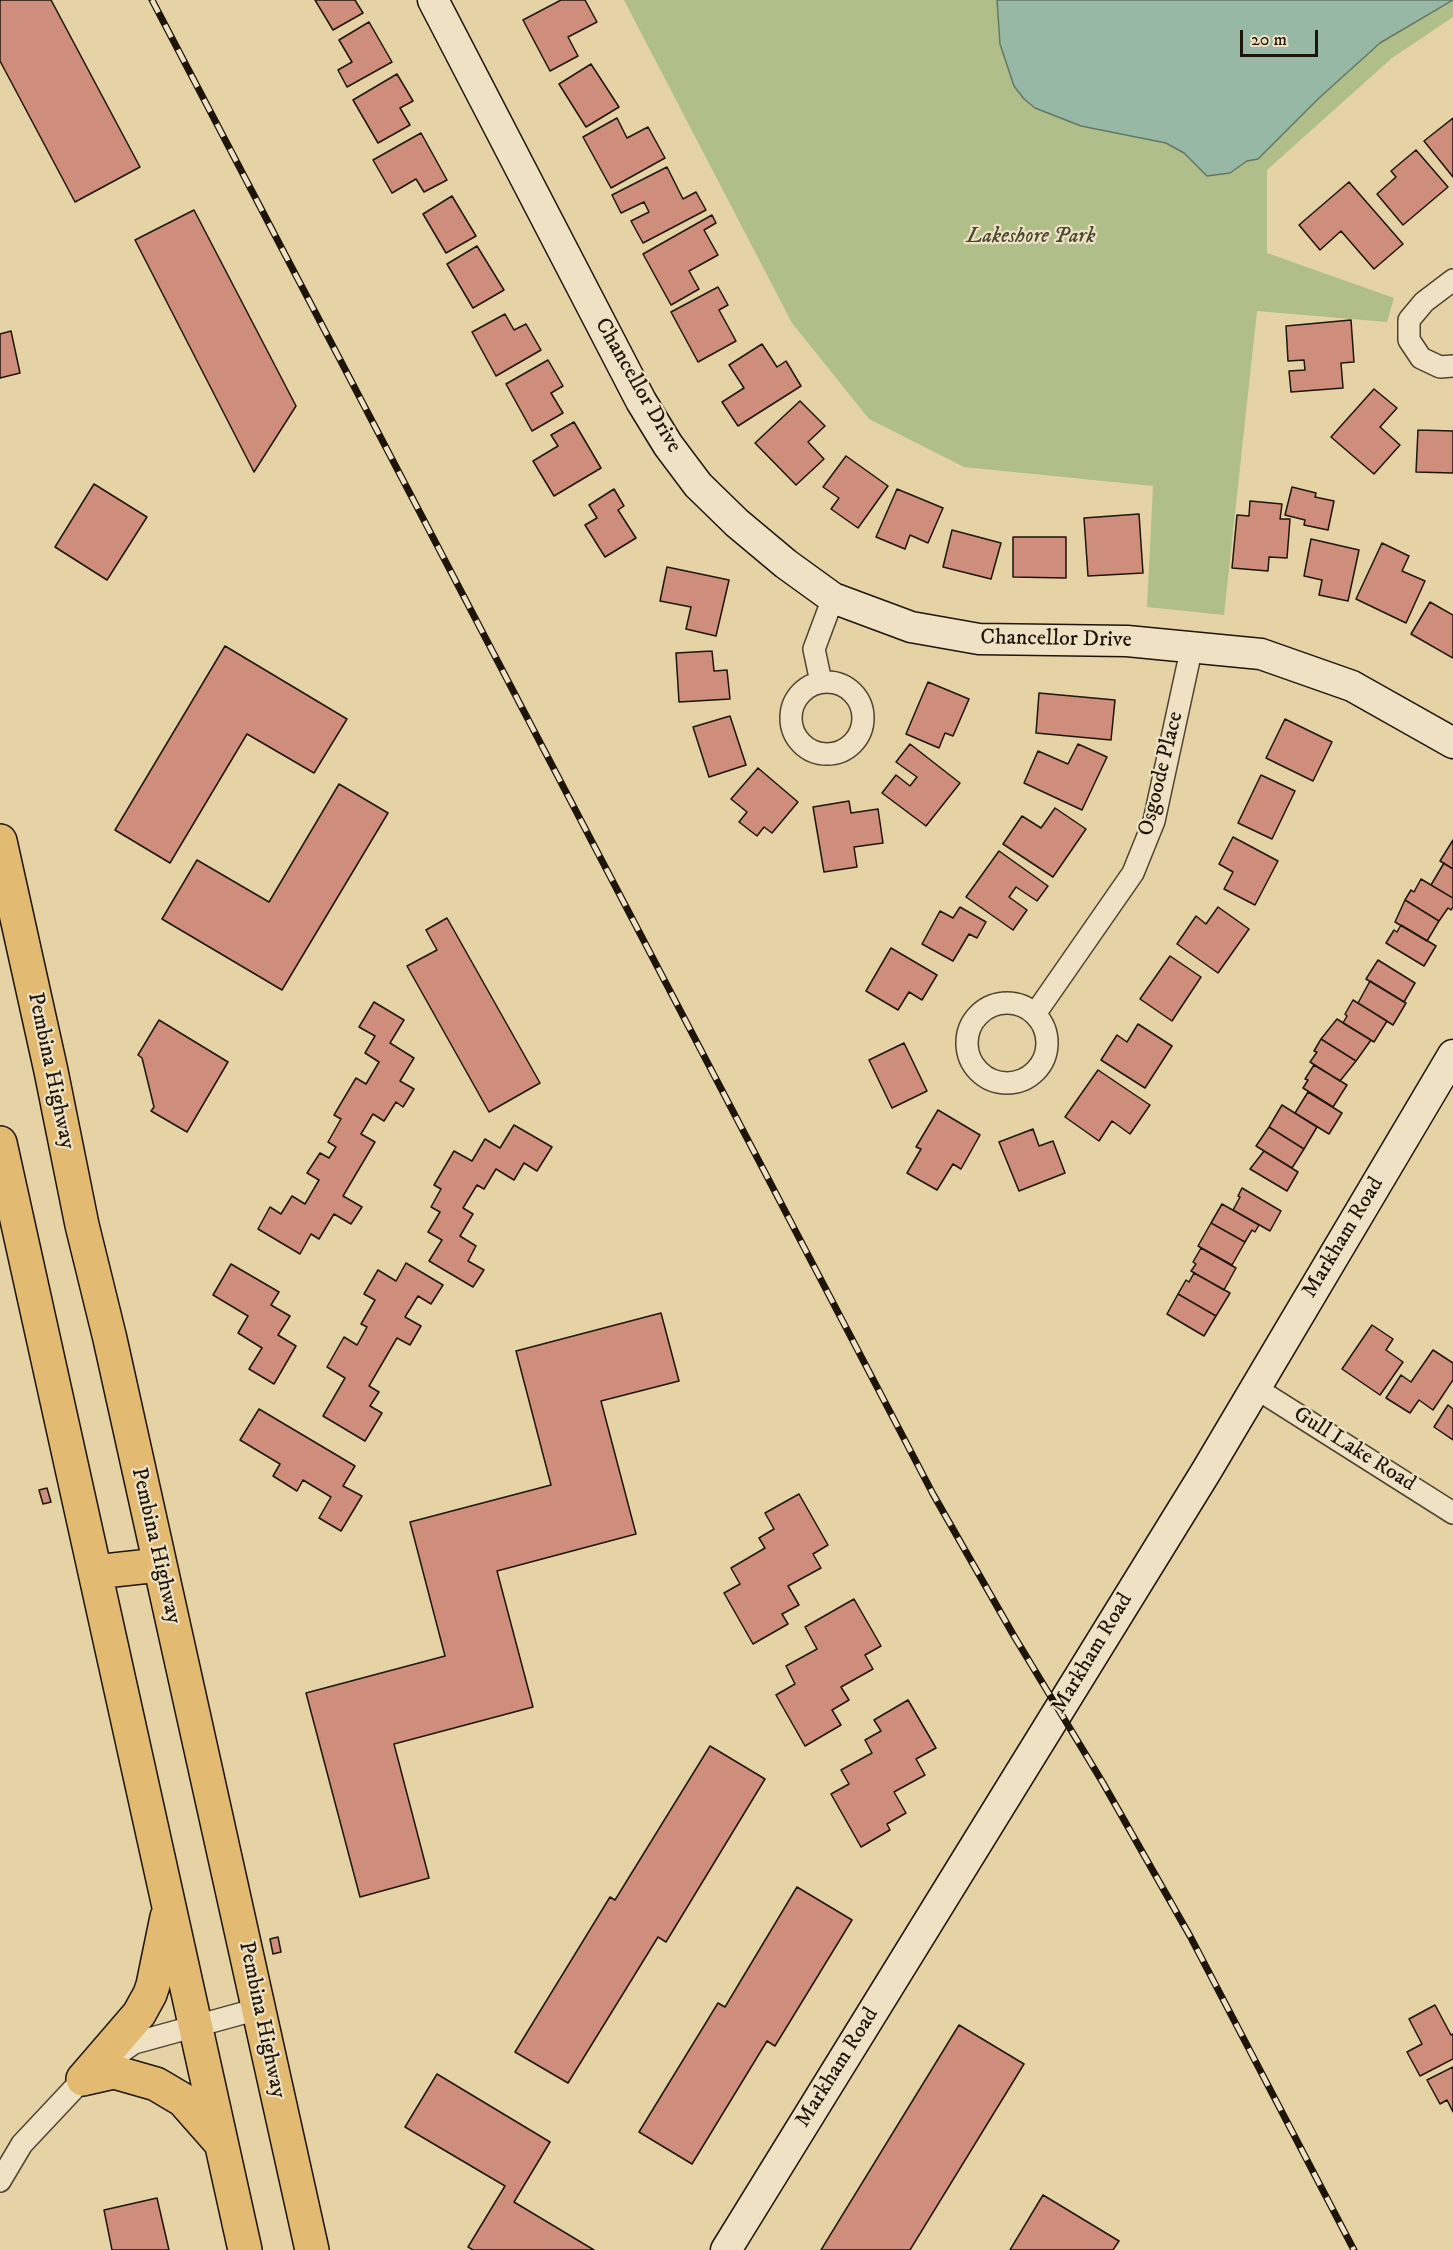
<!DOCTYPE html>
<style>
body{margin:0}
#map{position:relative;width:1453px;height:2250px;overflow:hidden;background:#e6d3a5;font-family:"IM FELL DW Pica",serif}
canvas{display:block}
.scale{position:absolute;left:1240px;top:30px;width:78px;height:27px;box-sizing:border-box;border:3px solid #1d150a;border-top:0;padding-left:8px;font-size:18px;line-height:21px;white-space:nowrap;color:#1d150a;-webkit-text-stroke:4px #efe2c4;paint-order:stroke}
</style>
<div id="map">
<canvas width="1453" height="2250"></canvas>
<div class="scale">20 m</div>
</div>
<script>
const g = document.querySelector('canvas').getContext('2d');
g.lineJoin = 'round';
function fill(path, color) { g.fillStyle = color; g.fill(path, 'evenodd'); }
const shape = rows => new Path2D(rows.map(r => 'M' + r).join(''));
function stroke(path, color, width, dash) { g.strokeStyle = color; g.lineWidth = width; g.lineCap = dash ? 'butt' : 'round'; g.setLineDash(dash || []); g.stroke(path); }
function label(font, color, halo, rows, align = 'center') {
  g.font = font + ' "IM FELL DW Pica",serif'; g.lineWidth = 4.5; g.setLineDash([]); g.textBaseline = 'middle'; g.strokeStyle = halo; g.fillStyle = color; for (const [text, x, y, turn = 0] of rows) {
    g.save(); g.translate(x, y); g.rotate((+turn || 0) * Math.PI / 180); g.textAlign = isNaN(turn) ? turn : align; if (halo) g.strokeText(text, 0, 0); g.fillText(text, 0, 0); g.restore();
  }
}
fill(shape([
 [624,0,1453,0,1453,17,1392,58,1267,170,1267,253,1394,298,1387,322,1257,311,1224,615,1147,607,1153,486,964,467,869,419,792,323]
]), '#b0be8a');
const water = shape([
 [997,0,1453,0,1380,43,1318,99,1258,159,1247,161,1230,173,1207,176,1184,153,1166,143,1081,126,1035,108,1024,99,1014,86,1000,44,997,0]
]);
fill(water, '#97b8a4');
stroke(water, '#676', 1.5);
const building = shape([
 [0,0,51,0,140,167,75,202,0,61,0,0],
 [315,0,355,0,363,13,333,30,315,0],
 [561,0,585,0,597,22,568,37,578,56,550,71,523,20,561,0],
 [369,22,392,62,347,87,338,70,352,62,339,40,369,22],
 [591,64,619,107,586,127,559,84,591,64],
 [397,74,413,101,400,108,410,125,378,143,353,100,397,74],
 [617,118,627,138,648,127,665,158,611,188,583,137,617,118],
 [1453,118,1453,177,1424,141,1453,118],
 [421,133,447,180,424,192,416,179,392,193,373,160,421,133],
 [1416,150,1448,187,1403,225,1377,194,1396,177,1391,171,1416,150],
 [667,167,683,199,696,192,706,210,643,243,631,221,649,212,644,202,621,213,612,195,667,167],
 [1349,182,1403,244,1374,269,1341,231,1320,250,1299,225,1349,182],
 [452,196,476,236,446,253,423,214,452,196],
 [194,210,296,406,254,472,135,240,194,210],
 [712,215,716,223,704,230,718,255,689,271,699,289,671,305,643,254,712,215],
 [477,246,504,290,473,308,447,264,477,246],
 [718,287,728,305,719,310,736,341,698,362,671,312,718,287],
 [505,314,514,330,526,324,541,350,496,376,472,332,505,314],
 [1351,320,1354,362,1341,363,1343,388,1291,392,1289,371,1305,370,1304,360,1288,361,1286,326,1351,320],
 [11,331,20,373,0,378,0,334,11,331],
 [762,344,777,367,786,361,801,386,738,426,722,402,744,388,729,365,762,344],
 [548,360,563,386,551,393,563,413,532,431,506,384,548,360],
 [1374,389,1397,408,1380,427,1400,445,1374,474,1331,437,1374,389],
 [800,401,825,426,808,442,824,459,796,485,755,443,800,401],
 [574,422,601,468,554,496,533,461,558,446,551,435,574,422],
 [1418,430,1453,431,1453,473,1416,472,1418,430],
 [846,456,888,486,858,528,831,509,839,498,823,487,846,456],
 [94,484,147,517,107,580,55,547,94,484],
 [1292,487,1316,493,1315,497,1334,501,1328,530,1304,525,1305,520,1285,515,1292,487],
 [614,489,624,506,618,510,636,538,605,557,585,525,597,518,589,505,614,489],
 [897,489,943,508,928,543,910,535,905,549,876,537,897,489],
 [1250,501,1282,504,1280,519,1290,519,1287,558,1269,557,1268,571,1232,568,1237,515,1249,516,1250,501],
 [1139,514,1143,573,1088,576,1084,518,1139,514],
 [952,530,1001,543,991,579,943,567,952,530],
 [1013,537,1066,537,1066,578,1013,577,1013,537],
 [1311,539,1359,550,1348,601,1319,595,1322,580,1304,576,1311,539],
 [1382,543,1409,556,1402,571,1425,581,1406,623,1356,599,1382,543],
 [667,567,729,580,716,636,686,629,691,607,660,601,667,567],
 [1430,602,1453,615,1453,658,1411,634,1430,602],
 [225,646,347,719,314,773,247,734,170,863,115,830,225,646],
 [712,651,714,671,727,670,730,699,679,702,676,653,712,651],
 [928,682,969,699,953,736,945,733,939,748,906,734,928,682],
 [1039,693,1115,700,1111,740,1036,733,1039,693],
 [730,716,746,765,709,777,693,727,730,716],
 [1285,719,1332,742,1313,781,1266,758,1285,719],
 [910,744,960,783,926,826,882,793,896,775,910,786,917,777,896,762,910,744],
 [1078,744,1107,757,1082,810,1024,783,1038,751,1068,764,1078,744],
 [758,768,798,802,772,833,764,827,757,836,739,822,747,812,731,799,758,768],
 [1261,775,1295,791,1272,839,1238,823,1261,775],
 [339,784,388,813,282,990,162,919,197,860,269,902,339,784],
 [849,801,851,813,878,809,883,843,854,847,857,867,824,872,813,807,849,801],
 [1055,808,1086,829,1053,877,1003,844,1022,816,1041,828,1055,808],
 [1233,837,1278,861,1255,905,1224,889,1233,872,1219,864,1233,837],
 [1453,840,1453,869,1440,861,1453,840],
 [999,851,1048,886,1037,901,1016,887,1009,897,1027,910,1013,930,966,897,999,851],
 [1444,863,1453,869,1453,898,1431,885,1444,863],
 [1421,879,1453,898,1453,907,1451,910,1448,908,1439,921,1405,900,1411,890,1414,892,1421,879],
 [1405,900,1439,921,1427,941,1395,922,1405,900],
 [960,907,986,922,977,938,969,934,953,961,922,944,940,911,953,918,960,907],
 [1218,907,1249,929,1218,973,1177,944,1196,916,1206,924,1218,907],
 [447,918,540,1083,489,1112,407,966,437,950,426,930,447,918],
 [1401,925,1436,946,1424,966,1386,943,1394,930,1397,932,1401,925],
 [891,948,937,975,922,1000,909,992,898,1010,866,991,891,948],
 [1170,956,1201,977,1172,1021,1140,999,1170,956],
 [1378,960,1415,983,1404,1002,1366,979,1378,960],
 [1370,981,1406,1003,1393,1025,1358,1003,1370,981],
 [1353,1000,1387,1021,1374,1042,1343,1023,1347,1016,1345,1014,1353,1000],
 [374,1002,404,1020,390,1043,414,1058,400,1081,414,1089,403,1107,396,1102,384,1121,373,1114,361,1134,375,1142,343,1196,362,1207,351,1224,334,1214,319,1239,311,1234,300,1254,258,1229,270,1207,281,1214,292,1196,305,1204,319,1180,307,1173,320,1153,329,1158,336,1147,328,1142,341,1119,334,1115,356,1078,366,1084,379,1062,365,1053,375,1036,359,1027,374,1002],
 [1337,1019,1371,1040,1356,1061,1321,1039,1337,1019],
 [159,1020,228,1062,187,1132,151,1111,154,1107,142,1058,138,1055,159,1020],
 [1138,1024,1172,1046,1145,1088,1101,1060,1117,1035,1127,1042,1138,1024],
 [1321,1039,1356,1061,1340,1081,1310,1062,1317,1052,1314,1051,1321,1039],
 [904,1043,927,1091,892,1108,869,1060,904,1043],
 [1314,1065,1347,1085,1333,1107,1303,1088,1308,1080,1305,1079,1314,1065],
 [1098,1070,1150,1105,1130,1134,1112,1121,1099,1141,1065,1117,1098,1070],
 [1308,1092,1342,1113,1329,1134,1295,1113,1308,1092],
 [1282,1105,1317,1127,1304,1149,1269,1127,1282,1105],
 [938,1110,980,1135,961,1169,953,1164,937,1190,907,1173,921,1149,916,1147,938,1110],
 [514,1125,552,1147,537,1171,524,1163,514,1180,496,1169,484,1189,477,1185,463,1208,473,1214,460,1236,476,1246,468,1261,484,1270,473,1287,429,1261,442,1240,428,1232,440,1212,431,1207,441,1189,434,1185,454,1151,472,1161,485,1139,500,1148,514,1125],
 [1269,1127,1304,1149,1292,1168,1256,1146,1269,1127],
 [1033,1129,1039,1146,1053,1141,1065,1173,1019,1191,999,1142,1033,1129],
 [1264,1151,1298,1172,1287,1191,1250,1169,1264,1151],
 [1242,1188,1281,1211,1270,1231,1233,1210,1240,1197,1238,1196,1242,1188],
 [1222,1204,1259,1225,1255,1232,1252,1230,1245,1242,1211,1223,1222,1204],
 [1211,1223,1245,1242,1232,1265,1198,1246,1211,1223],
 [1201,1248,1236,1268,1224,1290,1191,1271,1196,1264,1193,1262,1201,1248],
 [406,1263,443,1285,431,1304,418,1296,405,1317,421,1326,410,1345,397,1338,369,1386,379,1392,370,1406,382,1413,365,1441,323,1416,345,1378,327,1367,344,1337,357,1345,367,1327,361,1324,375,1300,364,1294,378,1270,396,1281,406,1263],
 [231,1264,279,1292,271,1305,290,1316,278,1335,296,1346,274,1384,249,1369,262,1348,238,1333,248,1316,213,1295,231,1264],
 [1194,1273,1230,1293,1216,1316,1178,1294,1186,1280,1189,1282,1194,1273],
 [1178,1294,1216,1316,1204,1336,1167,1314,1178,1294],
 [661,1313,679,1381,601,1401,636,1534,497,1571,533,1707,394,1744,429,1878,360,1897,306,1693,445,1656,410,1522,551,1485,516,1351,661,1313],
 [1372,1325,1393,1339,1386,1350,1403,1362,1380,1395,1342,1369,1372,1325],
 [1433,1350,1453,1363,1453,1380,1433,1410,1419,1400,1410,1413,1386,1398,1401,1375,1411,1382,1433,1350],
 [1448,1405,1453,1409,1453,1440,1434,1427,1448,1405],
 [259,1409,355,1466,343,1486,362,1496,341,1531,319,1518,331,1497,303,1480,297,1491,273,1476,280,1464,240,1440,259,1409],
 [47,1488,51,1502,43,1504,39,1490,47,1488],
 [799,1494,828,1545,813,1554,821,1568,788,1586,799,1605,782,1614,788,1624,753,1644,724,1593,740,1584,731,1568,765,1548,759,1538,774,1529,765,1513,799,1494],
 [854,1599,881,1646,865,1655,873,1669,841,1687,849,1700,832,1710,841,1725,805,1746,776,1695,795,1684,786,1666,817,1649,805,1627,854,1599],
 [908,1700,936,1748,916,1759,925,1775,894,1792,906,1813,887,1824,890,1830,861,1847,831,1794,849,1784,841,1770,872,1753,865,1740,881,1731,874,1720,908,1700],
 [710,1746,765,1779,666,1942,658,1937,568,2083,515,2052,610,1897,615,1900,710,1746],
 [797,1887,852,1920,775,2046,767,2041,692,2164,639,2132,718,2003,725,2007,797,1887],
 [278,1937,281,1952,273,1954,270,1939,278,1937],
 [1435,2005,1451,2035,1453,2034,1453,2059,1420,2076,1407,2052,1422,2044,1409,2019,1435,2005],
 [959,2025,1024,2064,910,2250,821,2250,959,2025],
 [1453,2067,1453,2112,1447,2100,1440,2104,1427,2080,1453,2067],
 [437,2074,550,2142,514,2202,594,2250,473,2250,468,2247,505,2186,405,2127,437,2074],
 [1043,2195,1119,2241,1113,2250,1010,2250,1043,2195],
 [157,2198,169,2250,112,2250,104,2210,157,2198]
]);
fill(building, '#cf8d7b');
stroke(building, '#1d150a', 1.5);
const street = shape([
 [1453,280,1424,302,1409,320,1409,340,1421,358,1440,367,1453,366],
 '791 718a36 36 0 1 1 72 0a36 36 0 1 1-72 0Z',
 [821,682,814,649,833,598],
 '967 1043a40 40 0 1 1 80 0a40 40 0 1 1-80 0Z',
 [1035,1014,1133,873,1154,821,1192,646],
 [1254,1387,1453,1513],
 [0,2181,22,2144,83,2079,134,2043,258,2009]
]);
const secondary = shape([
 [433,0,641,401,668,445,698,485,737,523,786,564,833,598,911,627,979,639,1127,641,1261,654,1352,686,1453,743],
 [726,2250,1207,1470,1453,1055]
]);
const primary = shape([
 [0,841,51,1071,82,1225,110,1339,312,2250],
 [0,1143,245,2250],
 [95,1572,159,1565],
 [83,2079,139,2014,150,1994,153,1985,167,1917],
 [83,2079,114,2072,156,2084,183,2100,220,2142]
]);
stroke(street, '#4f4431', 24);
stroke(secondary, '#1d150a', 33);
stroke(primary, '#1d150a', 36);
stroke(street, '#efe2c4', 21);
stroke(secondary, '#efe2c4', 30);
stroke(primary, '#e3ba72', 33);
const rail = shape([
 [152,0,933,1494,1014,1636,1103,1783,1190,1936,1354,2250]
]);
stroke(rail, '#1d150a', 7);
stroke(rail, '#efe2c4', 4.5, [14]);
label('italic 22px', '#494830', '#efe2c4', [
 ["Lakeshore Park",1031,237]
]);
label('22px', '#1d150a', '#efe2c4', [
 ["Chancellor Drive",637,386,60],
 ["Chancellor Drive",1056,640,1],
 ["Osgoode Place",1162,774,-76],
 ["Pembina Highway",50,1071,78],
 ["Markham Road",1344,1238,-59],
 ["Gull Lake Road",1354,1450,32],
 ["Pembina Highway",155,1546,77],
 ["Markham Road",1093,1654,-59],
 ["Pembina Highway",261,2020,78],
 ["Markham Road",838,2068,-58]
]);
</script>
